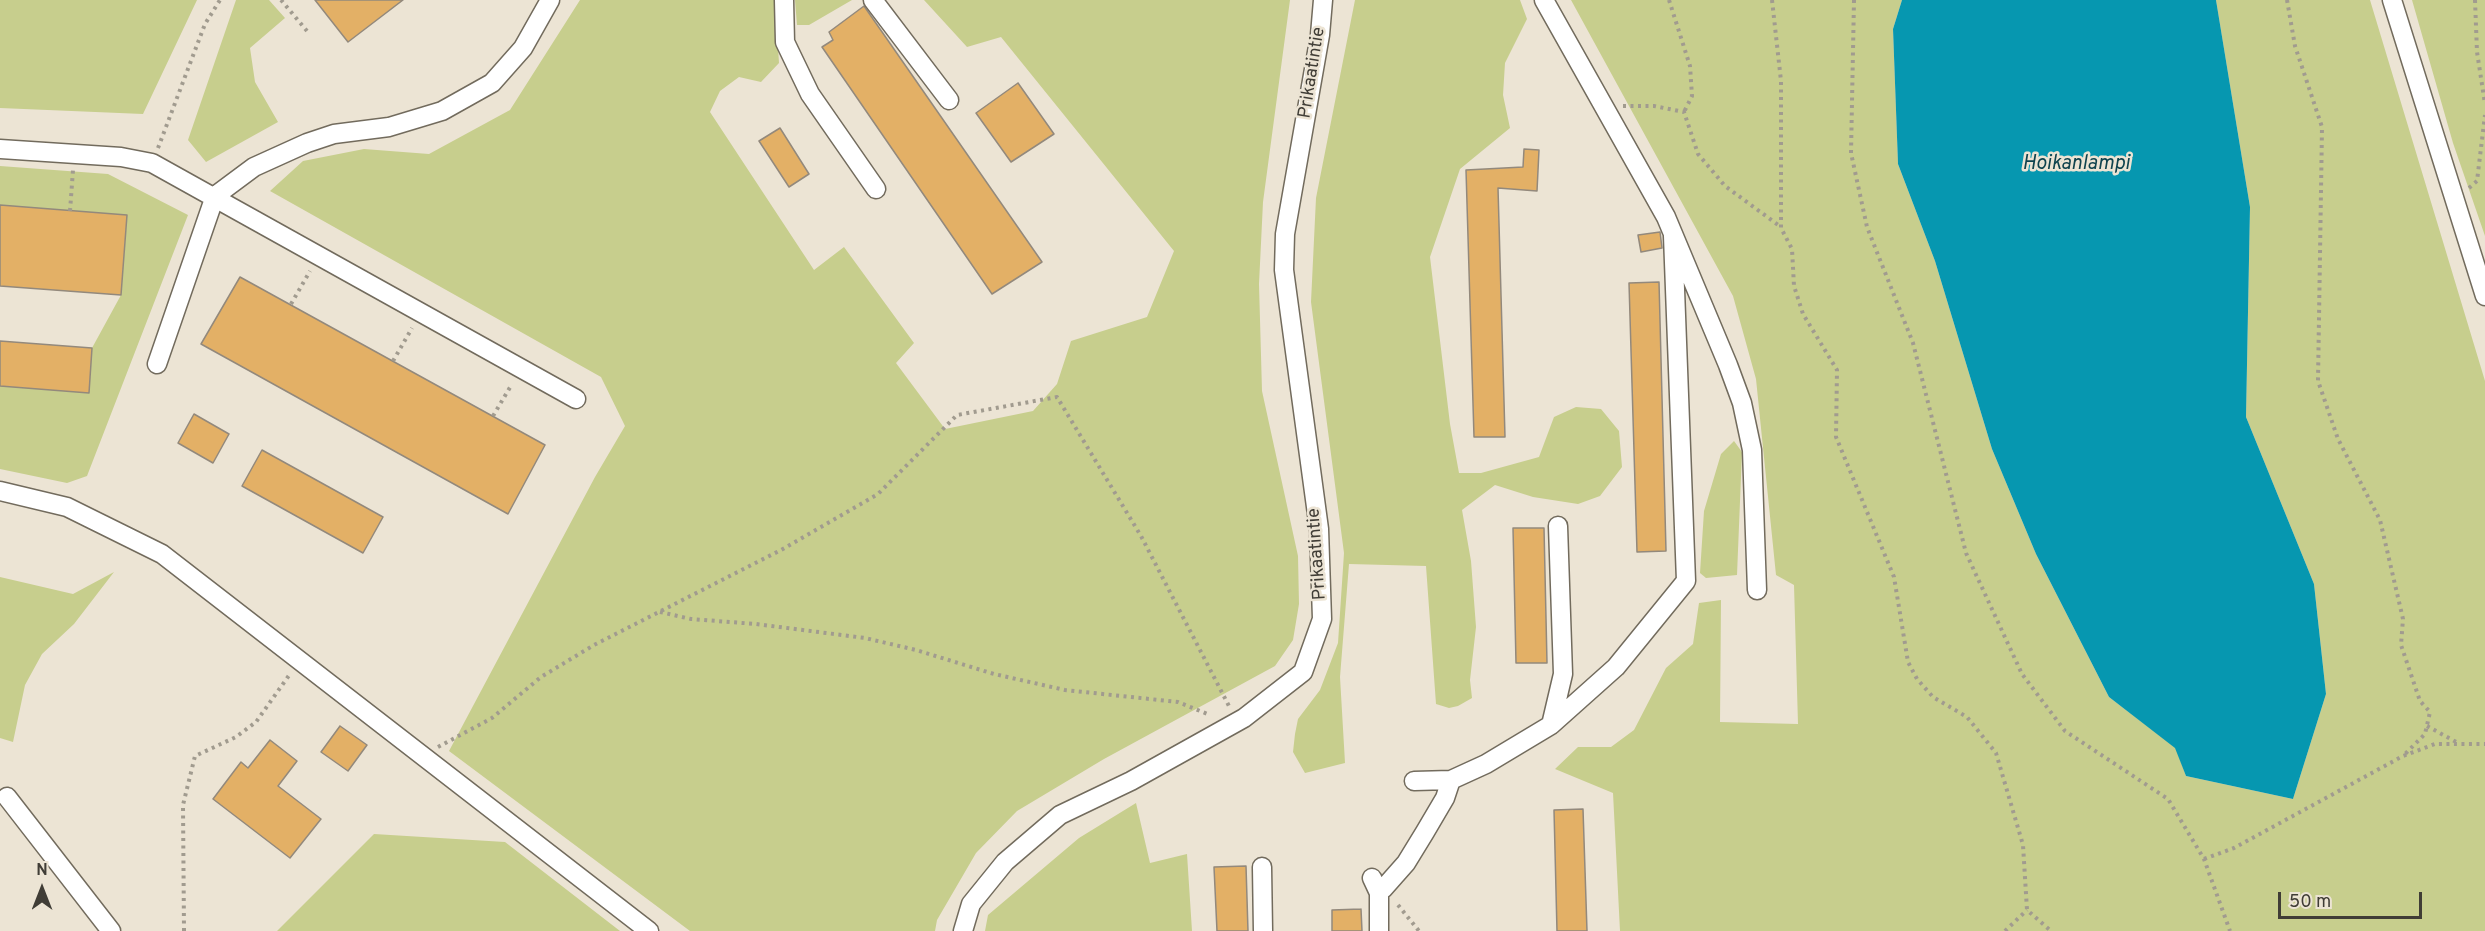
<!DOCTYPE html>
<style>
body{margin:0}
#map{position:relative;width:2485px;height:931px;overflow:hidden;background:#ece4d4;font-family:Overpass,sans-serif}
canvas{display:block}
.north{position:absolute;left:12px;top:859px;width:60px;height:60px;-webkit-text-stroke:4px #ece4d4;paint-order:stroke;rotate:0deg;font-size:16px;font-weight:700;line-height:24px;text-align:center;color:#403d36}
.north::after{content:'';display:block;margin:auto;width:21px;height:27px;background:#403d36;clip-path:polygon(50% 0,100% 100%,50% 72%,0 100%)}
.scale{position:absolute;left:2278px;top:892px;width:144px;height:27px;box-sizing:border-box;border:3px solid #403d36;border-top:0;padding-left:8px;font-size:18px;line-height:21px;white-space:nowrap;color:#403d36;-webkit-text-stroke:4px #ece4d4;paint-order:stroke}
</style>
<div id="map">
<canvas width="2485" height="931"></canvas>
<div class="north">N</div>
<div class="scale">50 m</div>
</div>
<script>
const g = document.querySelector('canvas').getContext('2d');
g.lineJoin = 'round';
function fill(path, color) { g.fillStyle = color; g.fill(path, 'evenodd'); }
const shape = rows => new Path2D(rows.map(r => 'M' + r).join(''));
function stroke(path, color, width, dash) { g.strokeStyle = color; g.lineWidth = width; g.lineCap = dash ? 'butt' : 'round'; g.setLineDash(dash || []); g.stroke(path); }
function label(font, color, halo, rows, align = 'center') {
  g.font = font + ' Overpass,sans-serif'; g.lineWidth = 5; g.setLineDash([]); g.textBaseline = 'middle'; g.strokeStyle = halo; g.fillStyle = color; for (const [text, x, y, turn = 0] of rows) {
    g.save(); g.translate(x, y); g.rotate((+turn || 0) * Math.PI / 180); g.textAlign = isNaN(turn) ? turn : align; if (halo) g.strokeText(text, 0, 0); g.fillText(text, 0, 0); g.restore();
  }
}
fill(shape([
 [0,0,197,0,143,114,0,108],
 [236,0,269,0,285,18,250,48,255,82,278,122,206,162,188,140],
 [580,0,775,0,779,63,761,82,739,77,720,91,710,112,814,270,844,247,914,343,896,363,945,429,1033,411,1057,384,1071,341,1147,317,1174,251,1001,37,967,47,924,0,1290,0,1263,202,1259,284,1262,391,1298,556,1299,604,1293,640,1275,666,1104,759,1017,811,976,853,937,920,935,931,690,931,449,751,595,477,625,426,601,377,270,191,303,161,364,149,429,154,510,110],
 [795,0,852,0,809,25,797,25],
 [1355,0,1520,0,1527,19,1505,63,1503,95,1510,128,1460,169,1430,257,1450,424,1459,473,1481,473,1539,457,1554,417,1576,407,1601,409,1619,431,1622,467,1600,496,1578,504,1533,497,1495,485,1462,510,1471,561,1476,627,1470,680,1472,698,1458,706,1449,708,1436,704,1426,566,1349,564,1340,677,1345,763,1305,773,1293,752,1295,734,1298,719,1320,690,1338,643,1344,553,1311,302,1316,198],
 [1571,0,1902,0,1893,29,1898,164,1935,261,1992,449,2036,554,2109,697,2176,748,2186,776,2293,799,2326,694,2314,584,2246,417,2250,207,2216,0,2370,0,2485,381,2485,931,1620,931,1613,793,1555,769,1578,747,1611,747,1634,730,1666,668,1693,644,1699,603,1721,600,1720,722,1798,724,1794,585,1776,575,1756,379,1733,296],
 [2412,0,2485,0,2485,236,2453,143],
 [0,166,108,174,188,215,87,476,67,483,0,469,0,386,89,392,92,348,121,295,127,216,0,205],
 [1734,441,1742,452,1737,575,1706,578,1700,573,1704,511,1721,454],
 [114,572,74,624,42,654,25,685,13,742,0,738,0,577,73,594],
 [1136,803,1150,863,1187,854,1192,931,985,931,988,915,1079,838],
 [374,834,505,842,620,931,277,931]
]), '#c7ce8d');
fill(shape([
 [1902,0,2216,0,2250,207,2246,417,2314,584,2326,694,2293,799,2186,776,2175,748,2109,697,2036,554,1992,449,1935,261,1898,164,1893,29]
]), '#0697b0');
const building = shape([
 [315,0,403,0,348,42,315,0],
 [864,6,1042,262,992,294,822,47,833,40,829,32,864,6],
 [1018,83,1054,134,1011,162,976,113,1018,83],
 [780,128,809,174,789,187,759,141,780,128],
 [1524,149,1539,150,1537,191,1498,188,1505,437,1474,437,1466,170,1523,167,1524,149],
 [0,205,127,215,121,295,0,286,0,205],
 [1660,232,1662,248,1641,252,1638,235,1660,232],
 [240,277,545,445,508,514,201,344,240,277],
 [1659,282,1666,551,1637,552,1629,283,1659,282],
 [0,341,92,348,89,393,0,386,0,341],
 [194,414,229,434,213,463,178,443,194,414],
 [262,450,383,517,363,553,242,486,262,450],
 [1513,528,1544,528,1547,663,1516,663,1513,528],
 [340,726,367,745,348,771,321,752,340,726],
 [270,740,297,761,278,786,321,819,290,858,213,799,241,762,248,768,270,740],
 [1583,809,1587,931,1557,931,1554,810,1583,809],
 [1246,866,1248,931,1217,931,1214,867,1246,866],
 [1361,909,1362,931,1332,931,1332,910,1361,909]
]);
fill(building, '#e3b066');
stroke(building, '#93897c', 1.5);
const minor = shape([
 [784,0,785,42,810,94,876,189],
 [873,0,949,100],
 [1544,0,1666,217,1728,365,1742,403,1752,450,1757,590],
 [2392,0,2485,296],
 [0,149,121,157,152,163,576,399],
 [157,364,215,196,254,167,307,143,334,134,389,127,442,111,492,83,523,48,550,0],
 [0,491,67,507,162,554,649,931],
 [1551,725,1563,674,1558,526],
 [1414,781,1451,780,1486,764,1551,725,1616,667,1686,581,1673,236],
 [7,797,111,931],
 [1262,867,1263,931],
 [1372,878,1379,893,1379,931],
 [1383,889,1406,863,1425,832,1445,798,1451,780],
 [963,931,971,904,1005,862,1060,815,1131,781,1244,718,1303,672,1322,619,1319,529,1284,270,1285,234,1320,35,1323,0]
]);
stroke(minor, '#726b5d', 21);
stroke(shape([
 [281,0,307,31],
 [1669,0,1690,66,1692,96,1684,112],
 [1772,0,1781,81,1781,228,1792,249,1794,286,1803,314,1837,370,1836,437,1894,577,1908,662,1917,679,1933,697,1967,717,1996,753,2023,845,2027,910,2051,931],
 [1854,0,1851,153,1867,227,1913,343,1966,553,2022,674,2065,731,2168,799,2204,859,2230,931],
 [2287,0,2295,46,2322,127,2318,381,2338,439,2380,520,2403,619,2401,645,2420,701,2430,712,2425,734,2403,756],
 [2475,0,2477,52,2485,104],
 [1623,106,1654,106,1684,112,1698,154,1725,186,1781,227],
 [158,148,205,24,220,0],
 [2469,188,2477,181,2485,115],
 [70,211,73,170],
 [291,304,310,271],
 [393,361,412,328],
 [493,416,512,384],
 [660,612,691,619,756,624,865,638,916,650,994,674,1065,690,1178,702,1210,715],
 [2427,726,2458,743],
 [438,747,492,718,541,677,594,645,781,550,878,494,957,415,1057,397,1141,536,1230,708],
 [2204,859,2234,848,2403,756,2435,744,2485,744],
 [1398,905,1419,931],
 [184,931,183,805,195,756,236,737,256,722,290,674],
 [2005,931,2027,910]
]), '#a19b8f', 4, [3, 4.5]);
stroke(minor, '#fff', 18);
label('18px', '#403d36', '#ece4d4', [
 ["Prikaatintie",1313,73,-81],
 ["Prikaatintie",1318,554,-94]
]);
label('italic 20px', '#0f434e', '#ece4d4', [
 ["Hoikanlampi",2076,165]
]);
</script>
